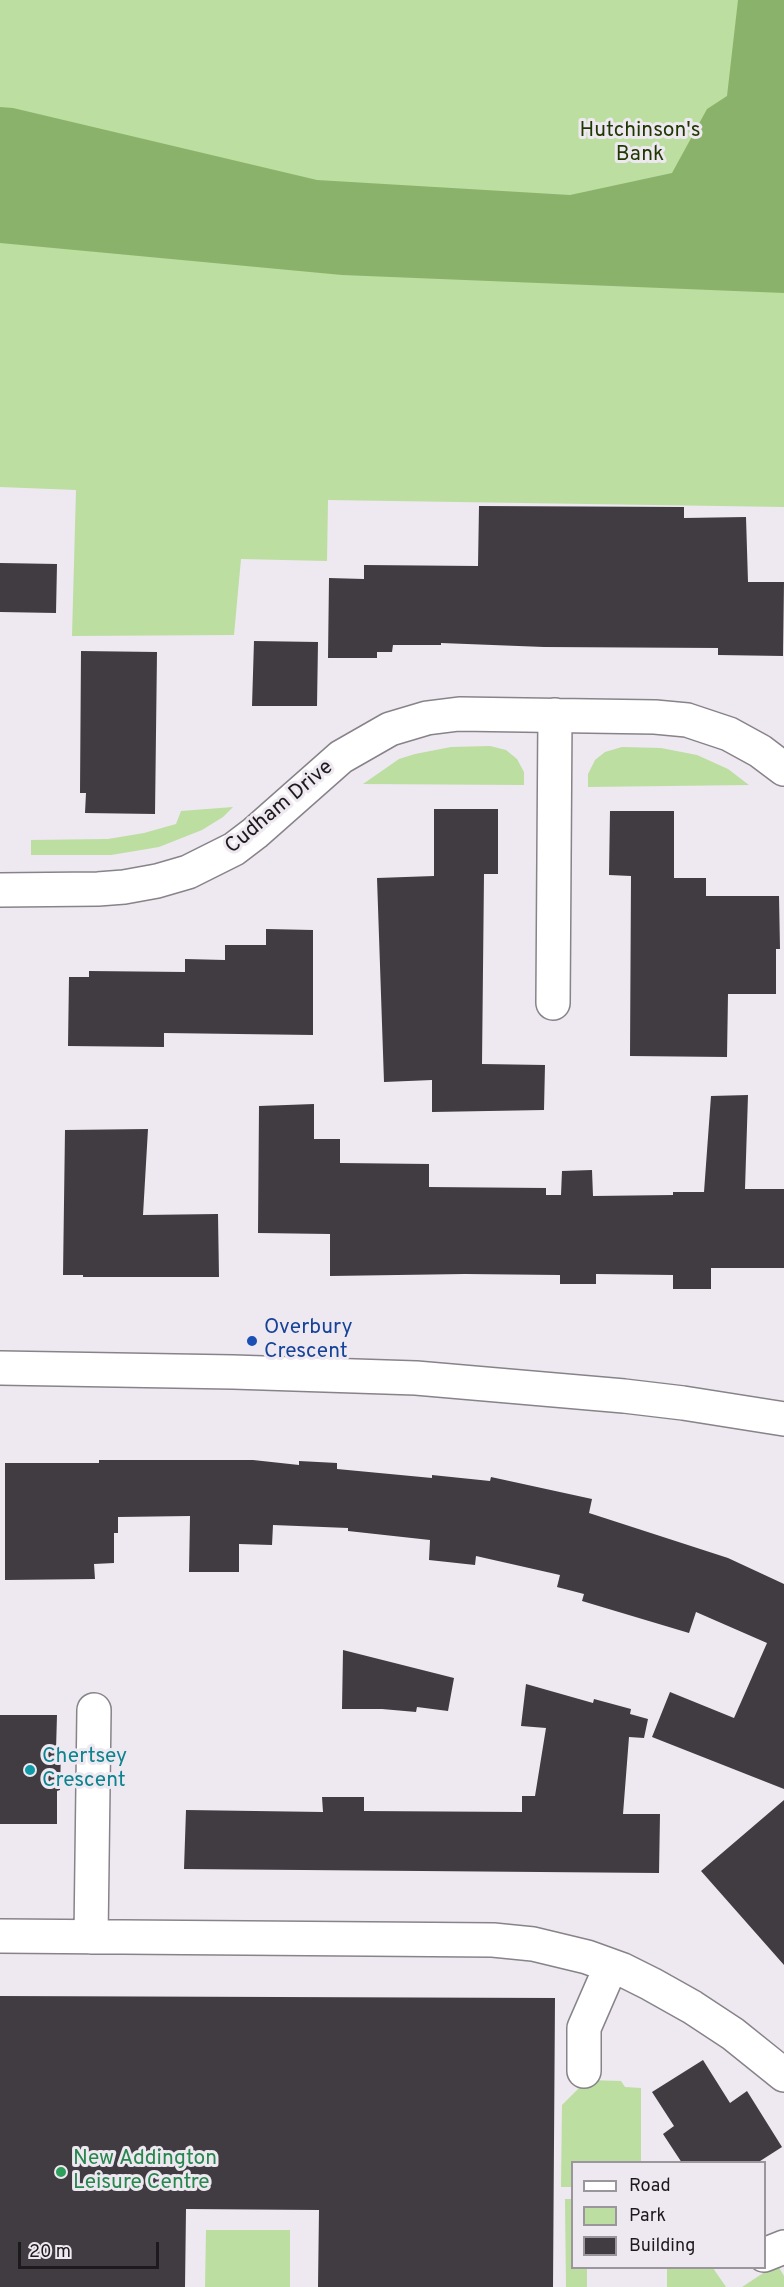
<!DOCTYPE html>
<style>
body{margin:0}
#map{position:relative;width:784px;height:2287px;overflow:hidden;background:#eee8f0;font-family:Overpass,sans-serif}
canvas{display:block}
.legend{position:absolute;left:571px;top:2161px;width:195px;height:108px;box-sizing:border-box;background:#eee8f0;border:2px solid #9a969c;margin:0;padding:8px 10px;list-style:none;font-size:18px;color:#1d1a1d}
.legend li{display:flex;align-items:center;gap:12px;height:30px}
.legend b{width:30px;border:2px solid #9a969c}
.scale{position:absolute;left:18px;top:2242px;width:141px;height:27px;box-sizing:border-box;border:3px solid #1d1a1d;border-top:0;padding-left:8px;font-size:18px;line-height:21px;white-space:nowrap;color:#1d1a1d;-webkit-text-stroke:4px #eee8f0;paint-order:stroke}
</style>
<div id="map">
<canvas width="784" height="2287"></canvas>
<ul class="legend">
<li><b style="height:8px;background:#fff"></b>Road</li>
<li><b style="height:16px;background:#bcdea0"></b>Park</li>
<li><b style="height:16px;background:#413c42"></b>Building</li>
</ul>
<div class="scale">20 m</div>
</div>
<script>
const g = document.querySelector('canvas').getContext('2d');
g.lineJoin = 'round';
function fill(path, color) { g.fillStyle = color; g.fill(path, 'evenodd'); }
const shape = rows => new Path2D(rows.map(r => 'M' + r).join(''));
function stroke(path, color, width, dash) { g.strokeStyle = color; g.lineWidth = width; g.lineCap = dash ? 'butt' : 'round'; g.setLineDash(dash || []); g.stroke(path); }
function label(font, color, halo, rows, align = 'center') {
  g.font = font + ' Overpass,sans-serif'; g.lineWidth = 6; g.setLineDash([]); g.textBaseline = 'middle'; g.strokeStyle = halo; g.fillStyle = color; for (const [text, x, y, turn = 0] of rows) {
    g.save(); g.translate(x, y); g.rotate((+turn || 0) * Math.PI / 180); g.textAlign = isNaN(turn) ? turn : align; if (halo) g.strokeText(text, 0, 0); g.fillText(text, 0, 0); g.restore();
  }
}
fill(shape([
 [0,0,784,0,784,507,328,500,327,561,241,559,234,635,72,636,76,490,0,487],
 [490,746,506,750,517,759,524,772,524,785,363,784,399,759,415,754,451,747],
 [622,747,661,748,697,755,728,769,749,785,588,787,588,774,595,760,605,752],
 [233,807,223,817,202,830,159,847,111,855,31,855,31,840,108,839,144,833,176,824,181,811],
 [587,2080,621,2081,625,2087,641,2088,641,2162,572,2162,572,2187,561,2187,562,2105],
 [565,2199,572,2199,572,2268,587,2268,587,2287,566,2287],
 [206,2230,290,2230,290,2287,205,2287],
 [777,2264,784,2276,784,2287,742,2287],
 [667,2268,713,2268,726,2287,667,2287]
]), '#bcdea0');
fill(shape([
 [738,0,784,0,784,293,342,275,0,243,0,107,13,108,317,180,570,195,672,173,707,109,727,96]
]), '#8bb26a');
fill(shape([
 [479,506,684,507,684,518,746,517,748,582,784,582,783,656,718,655,718,648,544,647,441,643,441,645,393,645,392,652,377,652,377,658,328,658,329,578,364,579,364,565,478,566],
 [0,563,57,564,56,613,0,612],
 [254,641,318,642,317,706,252,706],
 [81,651,157,652,155,814,85,813,86,793,80,793],
 [434,809,498,809,498,874,484,874,482,1064,545,1065,544,1110,432,1112,432,1080,384,1082,377,878,434,876],
 [610,811,674,811,674,878,706,878,706,896,779,896,780,949,776,949,776,994,728,994,727,1057,630,1056,631,876,609,875],
 [266,929,313,930,313,1035,164,1033,164,1047,68,1046,69,977,89,977,89,971,185,972,185,959,225,960,225,945,266,945],
 [748,1095,745,1189,784,1189,784,1268,711,1268,711,1289,673,1289,673,1275,596,1274,596,1284,560,1284,560,1275,465,1274,330,1276,330,1234,258,1233,259,1106,314,1104,314,1139,340,1139,340,1163,429,1164,429,1187,546,1188,546,1195,561,1195,562,1171,592,1170,593,1196,673,1195,673,1192,704,1192,711,1096],
 [148,1129,143,1215,218,1214,219,1277,83,1277,83,1275,63,1275,65,1130],
 [99,1460,253,1460,299,1465,299,1461,337,1463,337,1469,432,1478,432,1475,490,1481,491,1477,592,1499,589,1513,728,1558,784,1584,784,1789,652,1737,670,1692,734,1718,767,1643,696,1612,689,1633,582,1601,584,1594,557,1587,560,1575,476,1556,475,1565,429,1560,430,1540,348,1531,348,1528,273,1525,272,1545,239,1544,239,1572,189,1572,190,1516,118,1517,118,1533,114,1533,114,1563,94,1564,95,1579,5,1580,5,1463,99,1463],
 [343,1650,454,1678,448,1711,417,1707,416,1712,382,1709,342,1709],
 [526,1684,593,1703,594,1699,631,1709,630,1714,648,1719,644,1738,629,1737,623,1814,660,1814,659,1873,184,1869,186,1810,323,1812,322,1797,364,1797,364,1811,522,1812,522,1796,535,1796,546,1728,521,1726],
 [0,1715,57,1715,56,1750,61,1750,60,1790,57,1791,57,1824,0,1824],
 [784,1800,784,1965,701,1871],
 [0,1996,555,1998,553,2287,318,2287,319,2210,186,2209,185,2287,0,2287],
 [703,2060,730,2103,747,2091,782,2147,757,2163,682,2163,663,2134,674,2126,652,2092]
]), '#413c42');
const minor = shape([
 [0,890,98,889,124,887,157,881,188,872,234,849,255,833,341,757,390,729,427,718,459,714,655,717,687,720,729,734,760,751,784,769],
 [553,1003,555,715],
 [0,1368,233,1372,416,1378,624,1396,683,1403,784,1419],
 [0,1936,493,1940,533,1944,587,1957,623,1970,651,1984,692,2007,733,2034,784,2075],
 [91,1937,94,1710],
 [584,2071,584,2028,611,1966],
 [764,2255,784,2247]
]);
stroke(minor, '#888289', 36);
stroke(minor, '#fff', 33);
for (const [x, y, r, color] of [
 [252,1341,6,"#1a4fb4"],
 [30,1770,6,"#0f9aa8"],
 [61,2172,6,"#2e9e5b"]
]) { const dot = new Path2D(); dot.arc(x, y, r, 0, 2 * Math.PI); g.fillStyle = color; g.fill(dot); stroke(dot, '#eee8f0', 2); }
label('21px', '#1f3701', '#eee8f0', [
 ["Hutchinson's",640,132],
 ["Bank",640,156]
]);
label('21px', '#1d1a1d', '#eee8f0', [
 ["Cudham Drive",280,808,-40]
]);
label('21px', '#164399', '#eee8f0', [
 ["Overbury",264,1329],
 ["Crescent",264,1353]
], 'left');
label('21px', '#0d838f', '#eee8f0', [
 ["Chertsey",42,1758],
 ["Crescent",42,1782]
], 'left');
label('21px', '#27864d', '#eee8f0', [
 ["New Addington",73,2160],
 ["Leisure Centre",73,2184]
], 'left');
</script>
